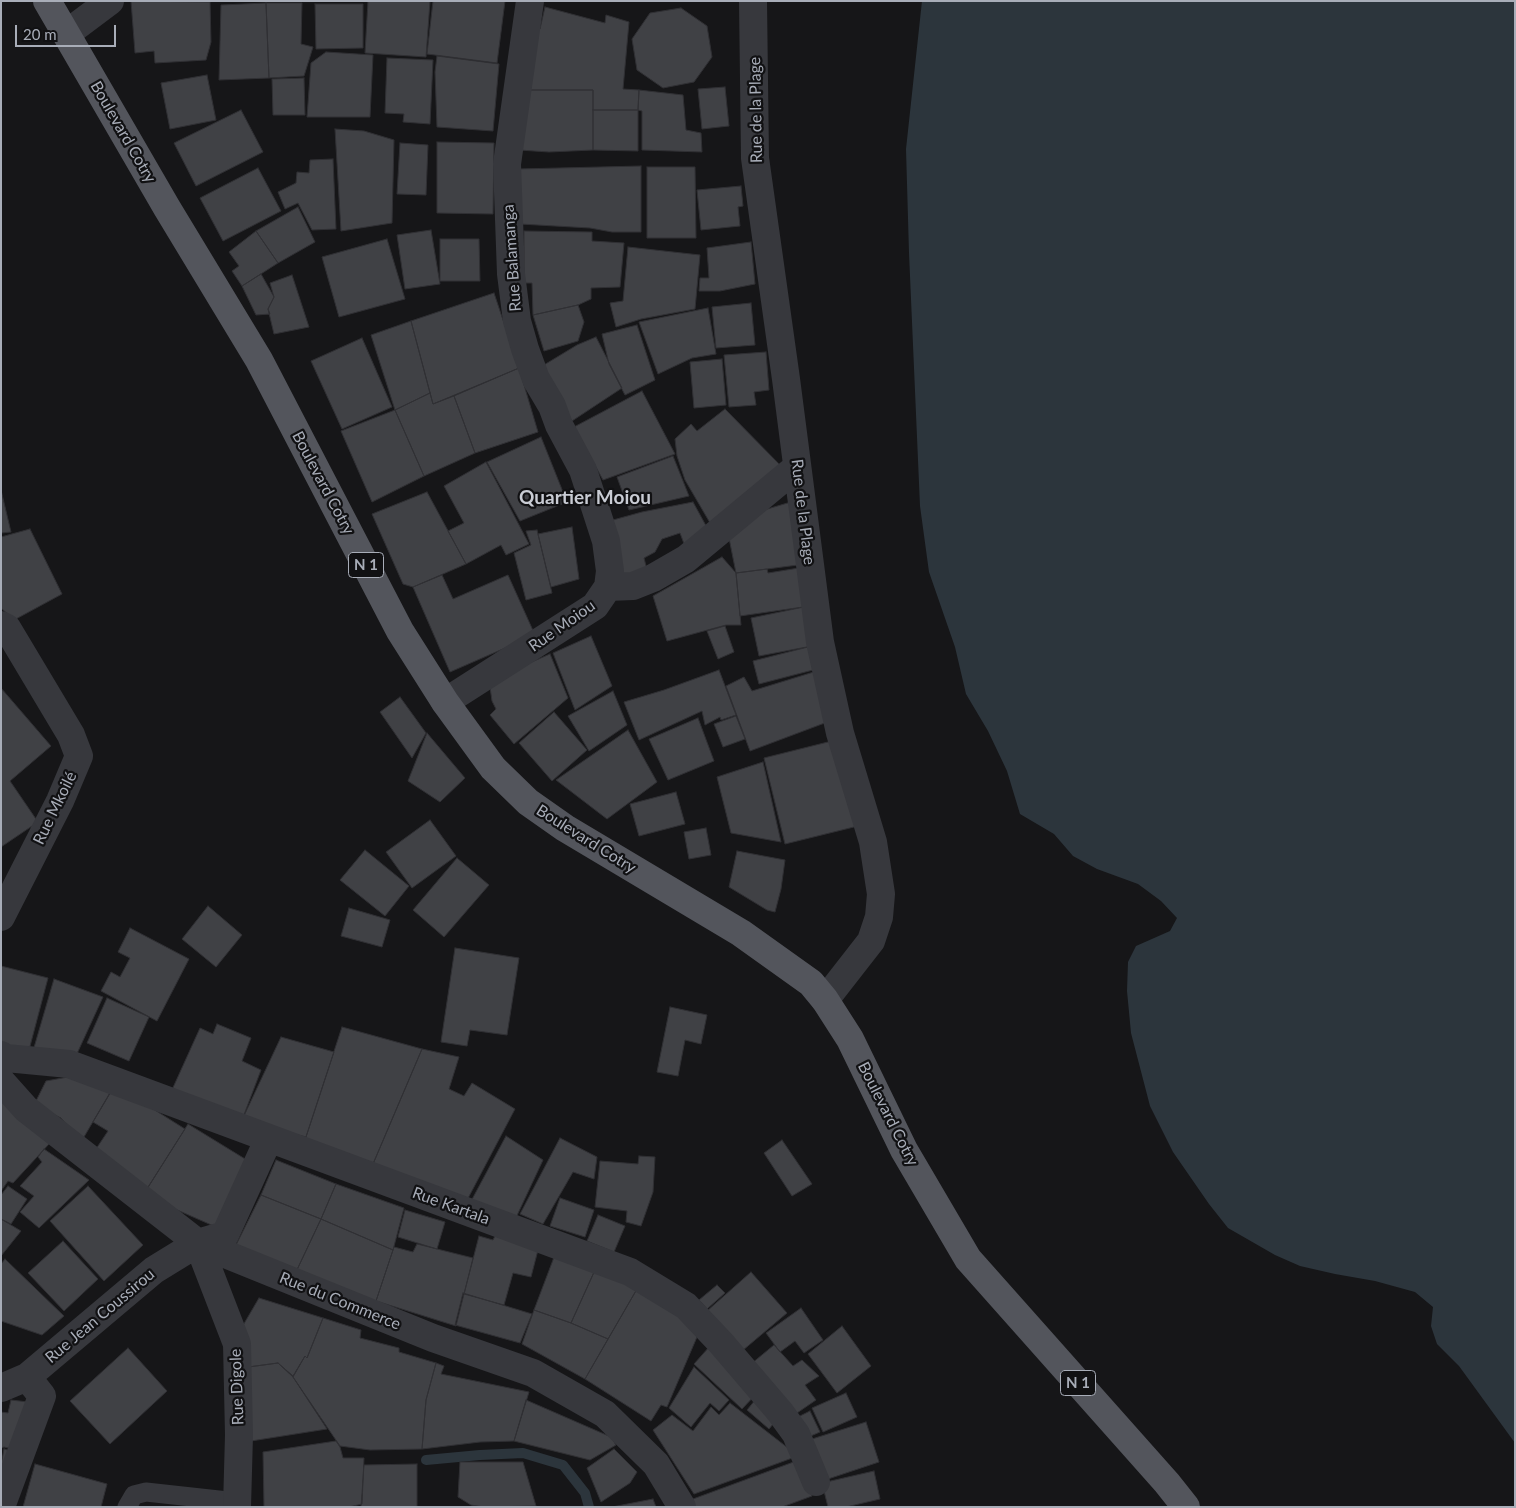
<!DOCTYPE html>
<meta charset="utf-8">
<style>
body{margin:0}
#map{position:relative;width:1516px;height:1508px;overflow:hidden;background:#161618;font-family:Lato,sans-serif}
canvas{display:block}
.frame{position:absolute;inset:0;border:2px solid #a8adb8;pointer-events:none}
.scale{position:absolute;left:15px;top:25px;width:101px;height:22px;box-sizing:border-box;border:2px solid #a8adb8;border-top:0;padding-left:6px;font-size:15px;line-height:18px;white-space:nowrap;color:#a8adb8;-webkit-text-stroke:4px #111113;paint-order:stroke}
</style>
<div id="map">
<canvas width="1516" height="1508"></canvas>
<div class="frame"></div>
<div class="scale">20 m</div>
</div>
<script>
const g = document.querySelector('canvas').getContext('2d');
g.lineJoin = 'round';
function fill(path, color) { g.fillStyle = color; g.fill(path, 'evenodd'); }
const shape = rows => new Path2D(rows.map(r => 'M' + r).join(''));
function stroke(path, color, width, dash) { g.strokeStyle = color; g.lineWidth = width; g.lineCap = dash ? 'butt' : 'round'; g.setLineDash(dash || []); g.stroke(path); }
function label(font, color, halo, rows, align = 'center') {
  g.font = font + ' Lato,sans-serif'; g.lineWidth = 4.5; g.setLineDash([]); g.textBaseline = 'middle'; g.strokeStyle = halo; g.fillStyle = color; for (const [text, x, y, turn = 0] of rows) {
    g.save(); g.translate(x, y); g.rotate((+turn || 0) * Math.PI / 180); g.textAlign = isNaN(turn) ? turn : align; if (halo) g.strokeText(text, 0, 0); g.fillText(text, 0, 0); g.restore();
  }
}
fill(shape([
 [922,1,1515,1,1515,1443,1459,1366,1437,1344,1431,1326,1433,1307,1415,1292,1375,1281,1335,1274,1300,1266,1275,1255,1228,1228,1209,1204,1173,1152,1150,1106,1131,1033,1127,991,1128,962,1136,946,1170,931,1177,918,1161,901,1138,884,1097,869,1073,856,1054,834,1020,814,1007,771,988,731,966,694,955,647,929,572,920,506,909,253,906,149]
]), '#2c353c');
stroke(shape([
 [426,1460,480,1455,523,1453,563,1465,585,1493,589,1507]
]), '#2c353c', 10);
const building = shape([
 [131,1,210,2,211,42,206,60,155,63,154,51,135,53,131,1],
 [368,1,430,1,426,57,365,53,368,1],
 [433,1,505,1,497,63,427,54,433,1],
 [266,3,269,78,219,80,221,5,266,3],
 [266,3,302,3,301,44,313,47,304,76,269,78,266,3],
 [315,4,363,4,363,48,316,49,315,4],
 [545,7,605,23,606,15,629,22,623,89,639,90,638,110,593,110,593,90,526,90,534,30,540,29,545,7],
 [681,8,707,26,712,57,694,82,663,88,637,70,632,39,650,13,681,8],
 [326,52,373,55,370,117,307,117,311,63,326,52],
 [437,56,499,64,493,131,437,127,435,72,437,56],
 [387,58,433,60,430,124,403,122,404,114,385,113,387,58],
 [207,75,216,120,170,129,161,83,207,75],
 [304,78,305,115,273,115,272,79,304,78],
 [725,87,729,126,702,129,698,89,725,87],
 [526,90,593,90,593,150,549,152,519,150,526,90],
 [639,90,683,95,686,130,701,133,702,152,642,150,642,111,638,110,639,90],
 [241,110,263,152,196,186,174,143,241,110],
 [593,110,638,110,638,151,593,150,593,110],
 [335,129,364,131,394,140,392,223,341,231,335,129],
 [437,142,494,143,493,214,437,213,437,142],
 [400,143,428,145,426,195,397,194,400,143],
 [333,159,336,229,312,230,298,203,285,209,278,192,296,183,297,172,309,173,310,160,333,159],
 [641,166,641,232,612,232,590,228,520,224,518,169,641,166],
 [647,167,695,167,696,238,647,238,647,167],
 [258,168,281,211,223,241,200,198,258,168],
 [741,186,743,206,738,207,740,226,701,230,697,190,741,186],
 [298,207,315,242,278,263,256,231,298,207],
 [431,230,440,284,405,289,397,235,431,230],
 [256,231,278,263,242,286,232,271,239,266,229,252,256,231],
 [524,231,592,232,592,241,624,243,620,287,591,288,591,299,578,305,533,315,532,283,524,283,524,231],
 [387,239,405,299,339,317,322,257,387,239],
 [440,239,479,239,480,281,440,281,440,239],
 [751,242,755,284,720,291,699,291,700,278,709,278,707,248,751,242],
 [628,247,700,255,695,309,641,319,616,327,610,303,623,301,628,247],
 [261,274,274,297,268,309,270,314,256,315,242,286,261,274],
 [292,275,309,327,274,334,268,309,274,297,270,283,292,275],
 [494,293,519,368,433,404,411,321,494,293],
 [751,303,755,345,716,348,712,307,751,303],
 [578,305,584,322,578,341,544,351,533,315,578,305],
 [708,308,716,354,692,358,658,374,639,322,708,308],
 [411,321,430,393,395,410,371,335,411,321],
 [637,325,655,380,625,395,609,364,602,334,637,325],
 [596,337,622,388,572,421,539,368,577,345,596,337],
 [362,338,392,407,342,429,311,361,362,338],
 [766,352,769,390,754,392,756,405,729,407,724,355,766,352],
 [722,359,726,405,694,408,690,362,722,359],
 [519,368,538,432,475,453,454,396,519,368],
 [642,391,675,454,603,480,574,427,642,391],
 [430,393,433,404,454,396,475,453,424,476,395,410,430,393],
 [725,409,783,468,713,528,685,480,677,456,675,439,691,424,697,431,725,409],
 [395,410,424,476,372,502,341,431,395,410],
 [541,437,567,502,520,521,487,462,541,437],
 [673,456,689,496,629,510,617,477,673,456],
 [486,462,529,544,506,555,501,545,466,564,448,531,464,523,444,486,486,462],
 [1,490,11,532,1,533,1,490],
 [427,492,466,564,413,587,403,584,372,514,427,492],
 [693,502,710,533,686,549,680,533,662,539,655,552,644,558,649,578,620,585,613,520,642,512,693,502],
 [791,502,798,565,736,573,729,538,764,510,791,502],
 [572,527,579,579,551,587,538,534,572,527],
 [30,529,62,594,14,620,1,608,1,537,30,529],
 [537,530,552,593,526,600,514,553,531,545,526,531,537,530],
 [722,557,736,573,741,625,726,625,667,641,653,596,722,557],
 [799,568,803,607,740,616,736,573,767,569,768,573,799,568],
 [442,575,453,599,508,575,535,635,450,672,413,587,442,575],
 [804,607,812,646,759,656,751,618,804,607],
 [725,626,734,652,718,659,707,631,725,626],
 [591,636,612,686,575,710,553,653,591,636],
 [808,647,813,670,759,684,753,661,808,647],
 [550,654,568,698,514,744,490,715,496,709,492,701,490,687,518,668,550,654],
 [719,670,736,715,721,720,720,717,705,725,702,711,639,740,624,702,664,690,719,670],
 [817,671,830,721,750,751,726,686,744,677,752,691,817,671],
 [1,688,51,746,10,781,38,822,1,847,1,688],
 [613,691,627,725,589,751,568,716,613,691],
 [400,697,426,733,412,758,380,712,400,697],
 [554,712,587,750,552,781,519,743,554,712],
 [736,716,745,739,723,747,714,724,736,716],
 [698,718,714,761,668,780,649,739,698,718],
 [628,730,657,782,607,819,556,780,628,730],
 [427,733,465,778,440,802,408,781,427,733],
 [836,740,858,826,785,844,764,758,836,740],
 [763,762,781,842,731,833,717,777,763,762],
 [676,792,685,824,639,836,630,804,676,792],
 [430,820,456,856,412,888,386,852,430,820],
 [706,828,711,855,689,859,684,832,706,828],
 [365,850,409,886,385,916,340,880,365,850],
 [737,851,785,860,781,889,775,912,767,910,729,887,737,851],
 [457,858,489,885,444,937,413,910,457,858],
 [208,906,242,935,216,967,182,939,208,906],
 [349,908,390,920,382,947,341,936,349,908],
 [130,928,189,959,157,1021,101,991,111,972,120,977,130,958,118,952,130,928],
 [455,948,519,958,507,1035,470,1030,467,1046,441,1042,455,948],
 [1,966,48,978,29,1050,1,1047,1,966],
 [54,979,103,997,75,1058,33,1051,54,979],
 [107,998,149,1017,129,1061,87,1043,107,998],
 [670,1007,707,1015,701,1044,685,1040,678,1076,657,1072,670,1007],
 [217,1024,251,1038,242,1061,261,1070,242,1120,171,1092,200,1028,213,1034,217,1024],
 [342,1027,422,1049,373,1164,304,1143,342,1027],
 [281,1037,334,1052,306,1137,242,1120,281,1037],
 [422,1049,459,1057,449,1089,464,1096,472,1083,515,1109,465,1204,373,1164,422,1049],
 [68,1077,111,1091,81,1142,61,1118,34,1105,46,1081,68,1077],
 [115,1085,185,1129,147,1189,92,1155,108,1131,93,1122,115,1085],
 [1,1097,49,1144,13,1183,8,1181,1,1191,1,1097],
 [188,1124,250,1162,216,1227,143,1195,188,1124],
 [506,1136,543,1160,513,1224,469,1205,506,1136],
 [560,1138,597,1157,594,1179,573,1172,543,1224,520,1214,560,1138],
 [782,1140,812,1184,792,1196,764,1153,782,1140],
 [44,1149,89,1180,39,1228,20,1212,34,1196,20,1186,42,1162,38,1157,44,1149],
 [639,1156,655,1157,653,1192,641,1226,626,1222,627,1211,595,1207,600,1161,638,1164,639,1156],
 [276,1160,336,1184,321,1219,261,1195,276,1160],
 [336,1184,404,1208,393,1250,321,1219,336,1184],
 [8,1186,27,1199,11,1224,1,1219,1,1195,8,1186],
 [88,1186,143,1245,104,1281,50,1221,88,1186],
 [261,1195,321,1219,295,1274,234,1249,261,1195],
 [560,1198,594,1210,585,1237,550,1226,560,1198],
 [405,1210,445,1222,437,1249,398,1237,405,1210],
 [598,1215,625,1226,614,1252,587,1241,598,1215],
 [1,1219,21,1231,1,1256,1,1219],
 [321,1219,393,1250,376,1301,295,1274,321,1219],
 [479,1236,493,1240,495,1236,538,1250,531,1277,513,1273,504,1305,464,1294,479,1236],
 [63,1241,98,1279,64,1311,28,1273,63,1241],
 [417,1244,473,1258,456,1326,376,1301,394,1247,413,1252,417,1244],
 [556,1252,595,1270,571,1323,534,1310,556,1252],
 [5,1259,64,1316,42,1335,1,1321,1,1264,5,1259],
 [595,1270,637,1289,608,1339,571,1323,595,1270],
 [751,1272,787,1313,742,1351,707,1311,751,1272],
 [717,1285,725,1293,707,1309,699,1300,717,1285],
 [637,1289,682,1316,697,1337,667,1407,661,1405,651,1421,585,1379,637,1289],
 [463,1293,532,1314,520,1343,455,1325,463,1293],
 [259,1298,323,1318,307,1358,305,1356,293,1376,278,1363,241,1368,238,1334,259,1298],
 [801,1308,823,1340,804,1353,795,1341,780,1352,766,1333,801,1308],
 [534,1310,571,1323,608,1339,585,1379,522,1344,534,1310],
 [323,1318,361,1330,360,1338,399,1348,399,1352,436,1363,426,1400,422,1449,370,1450,340,1446,293,1377,305,1356,307,1358,323,1318],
 [842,1326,871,1366,837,1393,808,1354,842,1326],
 [774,1345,793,1366,802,1360,819,1376,805,1385,816,1400,797,1413,751,1364,774,1345],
 [710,1346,758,1392,742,1409,694,1364,710,1346],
 [128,1348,167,1391,110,1444,70,1401,128,1348],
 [278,1363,293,1377,327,1429,251,1441,241,1368,278,1363],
 [436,1363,444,1366,441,1374,529,1392,514,1441,480,1442,422,1449,426,1400,436,1363],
 [694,1367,729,1400,719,1411,710,1403,691,1427,669,1408,694,1367],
 [846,1393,857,1417,823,1432,812,1408,846,1393],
 [756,1399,778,1418,769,1429,747,1410,756,1399],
 [11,1400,28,1402,18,1450,4,1447,1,1448,1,1412,8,1413,11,1400],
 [526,1400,611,1437,616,1445,590,1460,514,1441,526,1400],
 [730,1403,788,1448,795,1457,694,1494,653,1430,672,1415,693,1431,711,1407,719,1415,730,1403],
 [810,1411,820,1432,806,1438,796,1418,810,1411],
 [866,1422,879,1462,825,1480,812,1439,866,1422],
 [336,1441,340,1447,343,1458,364,1458,362,1504,349,1507,264,1507,263,1452,336,1441],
 [4,1449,17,1453,13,1468,1,1465,4,1449],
 [614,1449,637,1472,630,1483,601,1502,587,1468,614,1449],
 [799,1460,812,1496,782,1507,695,1507,693,1499,799,1460],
 [460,1462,523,1462,536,1506,484,1507,471,1505,458,1497,460,1462],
 [35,1464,107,1484,101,1507,23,1507,35,1464],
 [417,1464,417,1507,361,1507,364,1465,417,1464],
 [874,1471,880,1499,846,1507,828,1507,822,1483,874,1471],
 [653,1499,656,1507,612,1507,653,1499]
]);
fill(building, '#404145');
stroke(building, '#303034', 1);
stroke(shape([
 [127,1507,134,1495,146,1492,237,1502]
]), '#37383d', 19);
stroke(shape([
 [753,1,755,158,786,379,820,642,840,733,873,842,881,894,879,917,871,941,825,1000],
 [66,34,110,1],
 [608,587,633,586,653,578,686,559,797,467],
 [1,625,7,628,71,735,79,756,60,801,1,917],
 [445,702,595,606,608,587,610,571,606,541,583,470,559,425,552,406,536,379,525,349,517,321,511,274,507,164,530,1],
 [1,1055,6,1058,69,1064,630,1272,686,1306,721,1343,780,1412,796,1434,816,1482],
 [1,1081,26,1109,198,1243,433,1338,533,1373,605,1414,656,1464,682,1507],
 [198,1243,237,1344,239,1435,237,1507],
 [1,1388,27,1377,154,1270,198,1243,225,1235,269,1138],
 [1,1507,42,1396,27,1377]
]), '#37383d', 28);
stroke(shape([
 [47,1,167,208,259,360,400,631,445,702,493,768,528,802,565,828,741,933,811,983,825,1000,850,1039,904,1150,968,1259,1167,1483,1186,1507]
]), '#53555c', 28);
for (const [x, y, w] of [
 [366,565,35],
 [1078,1383,35]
]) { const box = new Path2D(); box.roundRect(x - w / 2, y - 12.5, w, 25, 4); g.fillStyle = '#111113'; g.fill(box); stroke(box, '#a8adb8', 1); }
label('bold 15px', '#a8adb8', null, [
 ["N 1",366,565],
 ["N 1",1078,1383]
]);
label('16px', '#a8adb8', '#111113', [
 ["Rue de la Plage",756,110,-91],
 ["Boulevard Cotry",123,132,60],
 ["Rue Balamanga",512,258,-94],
 ["Boulevard Cotry",323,483,62],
 ["Rue de la Plage",803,512,83],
 ["Rue Moiou",562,626,-35],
 ["Rue Mkoilé",55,808,-64],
 ["Boulevard Cotry",586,839,32],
 ["Boulevard Cotry",888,1114,63],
 ["Rue Kartala",451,1206,20],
 ["Rue du Commerce",340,1301,22],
 ["Rue Jean Coussirou",100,1316,-40],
 ["Rue Digole",237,1387,-92]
]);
label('bold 19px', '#c9ccd4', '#111113', [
 ["Quartier Moiou",585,498]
]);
</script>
